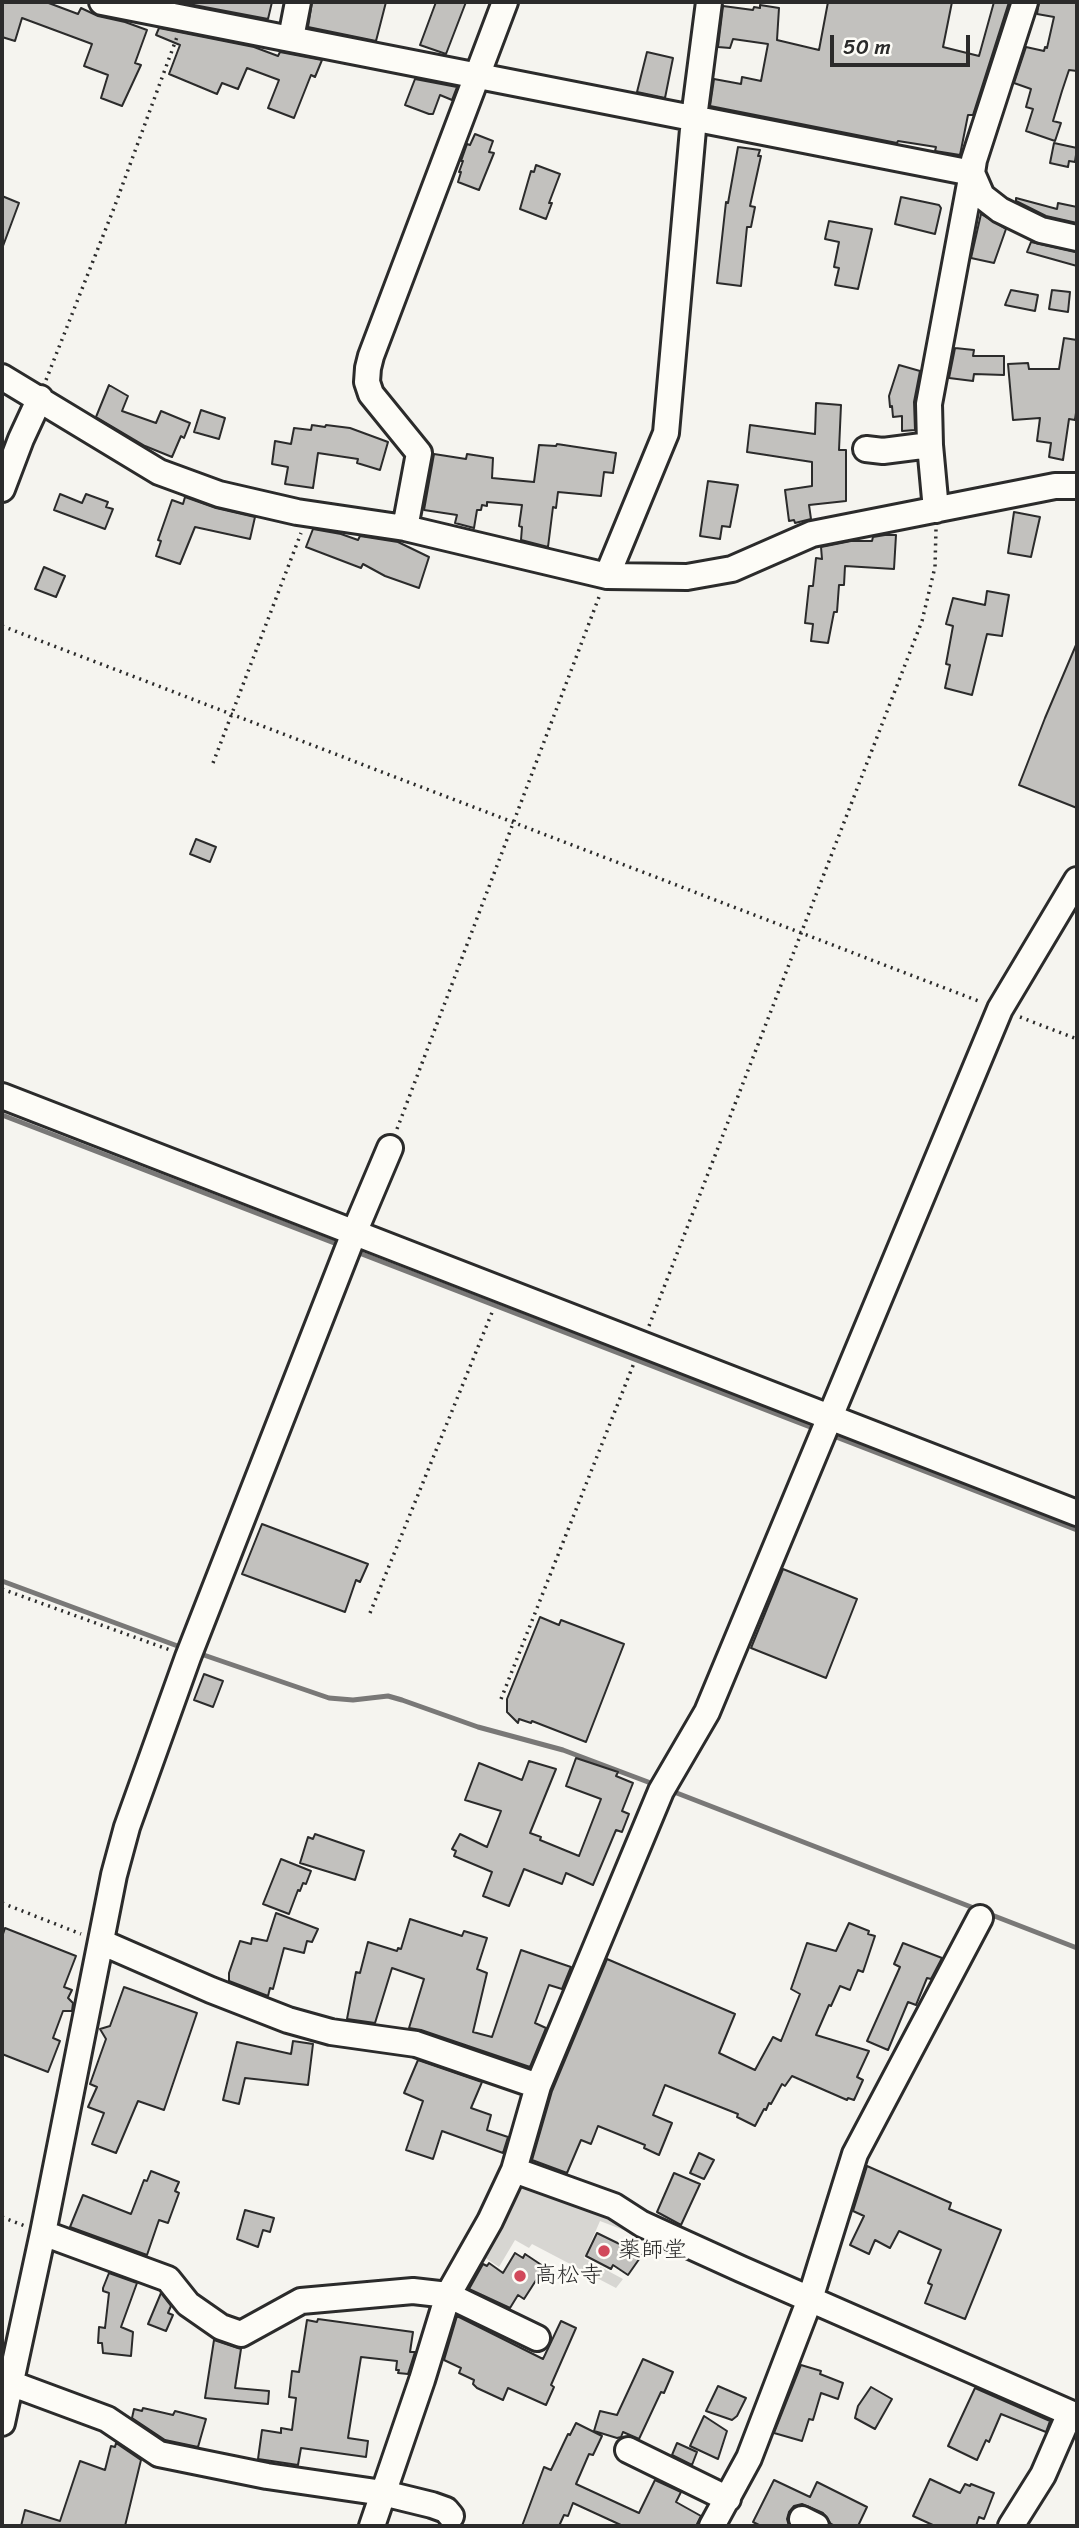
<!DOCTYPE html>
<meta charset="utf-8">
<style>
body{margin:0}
#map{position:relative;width:1079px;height:2528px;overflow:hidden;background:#f5f4ef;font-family:Sriracha,sans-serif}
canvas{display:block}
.frame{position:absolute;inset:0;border:4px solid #2b2b2b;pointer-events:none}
.scale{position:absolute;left:830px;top:35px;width:140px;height:32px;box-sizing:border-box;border:4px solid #2b2b2b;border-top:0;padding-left:9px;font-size:21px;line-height:24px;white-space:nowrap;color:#2b2b2b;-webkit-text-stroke:5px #fdfcf7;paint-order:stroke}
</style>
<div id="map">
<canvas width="1079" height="2528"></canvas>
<div class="frame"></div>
<div class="scale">50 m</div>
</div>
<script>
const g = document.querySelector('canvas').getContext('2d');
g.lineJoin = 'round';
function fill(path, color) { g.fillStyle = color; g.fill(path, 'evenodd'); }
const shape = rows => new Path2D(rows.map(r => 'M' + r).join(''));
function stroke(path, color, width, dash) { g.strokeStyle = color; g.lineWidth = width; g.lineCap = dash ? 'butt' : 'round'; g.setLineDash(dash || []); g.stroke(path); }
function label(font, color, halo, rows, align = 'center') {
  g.font = font + ' Sriracha,"Klee One",sans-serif'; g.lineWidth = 5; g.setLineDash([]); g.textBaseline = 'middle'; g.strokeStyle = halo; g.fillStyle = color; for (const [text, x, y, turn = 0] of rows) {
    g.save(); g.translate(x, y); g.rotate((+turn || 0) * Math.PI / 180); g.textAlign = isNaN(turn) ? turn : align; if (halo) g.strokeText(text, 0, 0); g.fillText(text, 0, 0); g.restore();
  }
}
fill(shape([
 [517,2182,630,2223,626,2231,600,2221,584,2258,623,2279,616,2288,532,2244,529,2248,515,2240,499,2267,478,2253]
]), '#d7d6d2');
stroke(shape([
 [2,1115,342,1246],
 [354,1251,818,1430],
 [831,1435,1077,1530],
 [2,1581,183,1648],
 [195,1652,329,1698,353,1700,388,1696,402,1700,478,1727,563,1750,656,1785],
 [669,1790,1077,1948]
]), '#797877', 5);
const building = shape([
 [2,2,46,2,78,14,81,8,98,16,125,22,147,30,135,63,141,65,122,106,101,98,108,75,84,66,92,44,22,18,15,41,2,37,2,2],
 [178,2,272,2,268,19,178,2],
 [312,2,386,2,376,41,308,27,312,2],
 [436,2,466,2,446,54,420,45,436,2],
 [828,2,952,2,943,47,979,56,994,2,1009,2,973,115,968,115,960,155,935,151,936,147,898,141,897,143,710,106,714,79,741,84,742,77,761,81,768,44,733,39,730,48,718,47,723,6,753,10,754,7,760,8,760,5,779,8,777,40,819,50,828,2],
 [1039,2,1077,2,1077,71,1069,70,1062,91,1053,121,1061,123,1055,141,1026,131,1033,109,1026,107,1031,89,1014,83,1026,47,1044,51,1045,47,1047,48,1054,17,1037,14,1039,2],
 [159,28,254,47,278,56,280,52,322,60,315,77,311,75,294,118,268,108,279,80,247,68,238,89,222,83,217,94,169,74,180,45,156,35,159,28],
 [647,52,673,58,665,98,637,92,647,52],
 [415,79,457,87,452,100,440,95,433,114,429,114,405,105,415,79],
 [475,134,493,141,489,152,494,153,479,190,458,182,461,172,459,172,463,161,461,161,467,144,470,145,475,134],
 [1054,143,1077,148,1075,162,1069,161,1068,167,1050,163,1054,143],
 [738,147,760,150,758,156,761,156,750,206,755,207,751,227,747,227,741,286,717,283,726,202,728,203,738,147],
 [536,165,560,174,549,203,552,203,546,219,520,209,531,171,534,172,536,165],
 [2,196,19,203,3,246,2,246,2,196],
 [901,197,939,205,941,208,935,234,895,224,901,197],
 [1016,198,1057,209,1058,203,1077,207,1077,223,1046,216,1016,201,1016,198],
 [981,214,1006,229,994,263,971,258,981,214],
 [829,221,872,229,858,289,835,285,839,268,834,267,839,242,825,239,829,221],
 [1031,242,1077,252,1077,266,1027,252,1031,242],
 [1011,290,1038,295,1035,311,1005,305,1011,290],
 [1052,290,1070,292,1068,312,1049,309,1052,290],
 [1064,338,1077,340,1077,406,1075,420,1069,419,1063,460,1049,457,1051,443,1037,441,1040,418,1013,420,1008,364,1028,363,1029,369,1059,369,1064,338],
 [955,348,974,350,973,356,1004,356,1004,375,974,374,973,381,949,378,955,348],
 [899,365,920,371,914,402,915,430,902,431,902,416,893,417,892,406,890,407,889,396,899,365],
 [109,385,128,396,122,411,156,423,161,411,190,423,184,438,181,436,172,457,145,446,96,417,109,385],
 [816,403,841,405,839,450,846,450,846,501,809,505,811,519,795,523,794,520,789,521,785,490,812,486,812,462,747,452,750,425,815,434,816,403],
 [201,410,225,418,219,439,194,432,201,410],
 [312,425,325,427,326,425,350,428,388,442,380,470,357,463,358,459,318,453,313,488,285,484,288,467,272,464,275,441,291,444,294,428,311,430,312,425],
 [557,444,616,453,613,473,604,472,601,496,558,492,556,508,553,507,548,547,521,540,522,527,519,526,522,505,487,502,487,506,482,505,481,510,477,510,474,528,455,523,457,515,424,510,434,454,466,459,467,454,493,458,492,478,534,482,539,445,556,446,557,444],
 [708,481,738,485,730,527,722,526,720,539,700,536,708,481],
 [60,494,82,503,86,494,108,502,106,507,113,509,105,529,54,510,60,494],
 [185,497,216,508,255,517,250,539,195,527,180,564,156,556,161,541,158,540,172,500,183,504,185,497],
 [1014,512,1040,517,1031,557,1008,553,1014,512],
 [313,529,341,534,358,540,360,536,398,542,429,557,419,588,385,576,363,564,361,568,306,547,313,529],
 [885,535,896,535,894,569,845,566,844,585,839,585,837,612,834,612,828,643,811,641,813,624,805,623,809,586,813,586,816,558,822,559,821,547,851,541,872,541,873,537,885,535],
 [44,567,65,576,56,597,35,589,44,567],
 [987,591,1009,595,1002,636,987,634,972,695,945,688,950,665,946,664,953,626,946,624,953,598,985,605,987,591],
 [1076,645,1077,645,1077,808,1019,785,1045,718,1076,645],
 [196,839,216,847,210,862,190,854,196,839],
 [262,1524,368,1564,360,1582,356,1580,345,1612,242,1574,262,1524],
 [783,1569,857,1599,826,1678,751,1648,783,1569],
 [540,1617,559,1625,561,1620,624,1644,586,1742,532,1721,531,1723,519,1719,518,1723,507,1712,507,1699,540,1617],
 [204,1674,223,1681,213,1707,194,1700,204,1674],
 [576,1758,618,1772,616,1776,633,1783,622,1811,629,1814,622,1832,616,1830,593,1885,566,1873,562,1884,524,1869,509,1906,483,1896,492,1872,454,1856,456,1851,452,1849,460,1834,487,1847,501,1811,465,1800,479,1763,522,1780,529,1761,556,1769,530,1833,541,1837,540,1840,579,1856,601,1799,566,1786,576,1758],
 [315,1834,364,1851,355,1880,300,1863,308,1837,313,1839,315,1834],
 [281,1859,311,1871,306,1884,303,1883,300,1891,298,1890,289,1914,263,1904,281,1859],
 [276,1913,318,1929,312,1942,307,1941,304,1953,284,1948,273,1989,270,1988,268,1996,229,1981,229,1973,240,1941,251,1944,252,1938,267,1941,276,1913],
 [410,1919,462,1936,464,1931,487,1938,477,1969,487,1973,473,2032,492,2037,521,1950,571,1967,562,1989,549,1985,535,2023,546,2028,530,2067,421,2030,409,2028,424,1979,392,1968,375,2023,347,2019,356,1972,360,1973,368,1942,397,1951,398,1948,401,1949,410,1919],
 [849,1923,869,1931,868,1934,875,1936,863,1972,858,1970,850,1990,840,1986,831,2006,829,2005,816,2035,869,2051,857,2077,863,2080,854,2100,848,2098,847,2100,792,2076,785,2086,782,2084,771,2104,769,2103,766,2110,764,2109,755,2126,737,2117,738,2114,665,2085,653,2115,672,2123,659,2155,644,2148,645,2145,598,2126,591,2144,581,2140,567,2173,532,2160,552,2091,607,1959,735,2014,719,2053,755,2070,773,2037,781,2041,800,1994,791,1989,807,1943,836,1951,849,1923],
 [5,1928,76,1956,64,1987,72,1990,68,1998,73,2003,72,2011,63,2011,53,2038,60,2041,48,2072,2,2054,2,1937,5,1928],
 [903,1943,942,1958,931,1979,927,1978,916,2005,908,2002,888,2050,867,2041,900,1967,894,1964,903,1943],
 [124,1987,197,2013,164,2110,138,2101,116,2153,92,2144,104,2113,88,2107,97,2087,90,2084,106,2039,100,2029,110,2026,124,1987],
 [293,2041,313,2044,308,2085,245,2078,239,2104,223,2100,237,2042,291,2054,293,2041],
 [418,2060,482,2082,471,2108,491,2115,487,2130,508,2137,503,2153,442,2131,433,2159,406,2150,423,2101,404,2093,418,2060],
 [699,2153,714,2160,704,2179,690,2173,699,2153],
 [867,2166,951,2203,949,2209,1001,2230,965,2319,925,2303,932,2285,928,2283,941,2250,899,2231,890,2248,875,2240,869,2254,850,2245,864,2216,853,2211,867,2166],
 [151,2171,179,2182,175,2191,179,2193,168,2223,159,2220,147,2255,70,2227,83,2195,131,2214,144,2180,147,2181,151,2171],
 [674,2173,700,2184,681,2225,657,2212,674,2173],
 [245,2210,274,2218,270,2232,263,2230,258,2247,237,2239,245,2210],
 [597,2233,642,2255,628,2275,613,2265,611,2269,586,2256,597,2233],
 [515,2253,523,2258,525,2254,543,2266,540,2270,542,2271,524,2299,518,2295,510,2308,469,2289,483,2264,487,2266,489,2263,503,2273,515,2253],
 [109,2273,137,2283,121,2327,133,2332,131,2356,103,2353,102,2343,98,2343,99,2327,105,2328,109,2293,103,2291,103,2288,109,2273],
 [161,2293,171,2306,168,2313,173,2315,166,2331,148,2324,161,2293],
 [457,2316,543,2359,561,2321,576,2328,551,2385,554,2387,546,2405,508,2388,503,2400,477,2388,473,2384,474,2380,459,2373,461,2368,444,2360,457,2316],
 [318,2319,413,2332,410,2352,415,2352,408,2374,398,2373,399,2370,396,2370,397,2361,361,2357,348,2438,368,2441,366,2457,301,2448,298,2465,258,2459,262,2430,281,2433,281,2428,292,2430,296,2398,289,2397,292,2371,299,2372,307,2320,317,2322,318,2319],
 [214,2340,241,2349,235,2388,269,2391,268,2404,205,2398,214,2340],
 [643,2359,673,2372,664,2393,661,2392,639,2439,623,2432,621,2437,617,2438,594,2431,600,2411,617,2415,643,2359],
 [801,2365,821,2371,820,2374,843,2383,838,2399,821,2393,813,2420,809,2419,802,2441,774,2433,801,2365],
 [718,2386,746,2398,737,2416,732,2420,706,2411,718,2386],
 [871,2387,892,2399,875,2429,855,2418,858,2406,871,2387],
 [975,2388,1050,2421,1046,2432,1001,2414,989,2442,986,2440,977,2460,948,2446,975,2388],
 [143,2408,173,2415,175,2411,206,2419,198,2447,165,2440,132,2418,134,2409,142,2411,143,2408],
 [704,2416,727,2431,718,2459,690,2446,704,2416],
 [576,2423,602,2436,593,2455,589,2454,576,2484,639,2513,655,2480,681,2492,676,2502,701,2516,696,2526,623,2526,573,2503,568,2516,564,2515,559,2526,522,2526,544,2467,551,2470,568,2434,570,2435,576,2423],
 [116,2443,141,2460,125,2526,21,2526,25,2510,60,2521,80,2461,105,2470,111,2446,115,2447,116,2443],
 [677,2443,697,2452,692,2465,672,2455,677,2443],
 [930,2479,960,2493,965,2484,970,2486,971,2484,994,2493,984,2519,979,2517,976,2526,935,2526,913,2516,930,2479],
 [774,2480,810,2497,817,2482,867,2507,858,2526,835,2526,831,2524,823,2513,802,2504,794,2506,789,2512,787,2519,789,2526,761,2526,753,2522,774,2480]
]);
fill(building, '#c2c1be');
stroke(building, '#2b2b2b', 2);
const minor = shape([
 [102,2,972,173,929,404,930,445,936,510],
 [1025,2,974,160,972,173,982,196,1000,210,1041,230,1077,238],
 [291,38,298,2],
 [2,377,159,472,219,494,297,512,405,528,607,576,687,577,732,569,812,534,1055,486,1077,486],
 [866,449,883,451,930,445],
 [2,489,21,439,40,398],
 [405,528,419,453,371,394,367,382,368,368,371,356,505,2],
 [607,576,666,433,694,118,709,2],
 [2,1096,1077,1513],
 [101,1942,211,1990,288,2020,331,2032,416,2044,538,2086],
 [514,2170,614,2206,642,2224,741,2269,1070,2413],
 [43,2233,168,2279,188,2304,221,2327,241,2334,301,2301,413,2291,448,2295,537,2338],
 [10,2383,107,2419,159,2454,267,2476,383,2493,432,2505,446,2510,451,2516],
 [2,2423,43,2233,114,1875,127,1827,188,1657,354,1233,390,1148],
 [628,2450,728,2499],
 [802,2519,816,2526],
 [372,2526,422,2380,448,2295,490,2221,514,2170,538,2086,661,1791,707,1712,1000,1009,1077,880],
 [712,2526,749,2458,810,2299,855,2154,980,1918],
 [1011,2526,1043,2475,1070,2413,1077,2416]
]);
stroke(minor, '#2b2b2b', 30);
stroke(shape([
 [46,380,114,208,177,37],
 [2,626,981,1002],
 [213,763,301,533],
 [1020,1017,1077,1039],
 [397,1129,599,597],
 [649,1326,922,621,935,567,936,529],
 [2,1589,170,1650],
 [370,1613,493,1310],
 [501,1699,634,1363],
 [2,1903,81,1934],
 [2,2217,25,2226]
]), '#2b2b2b', 3.5, [2, 5]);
stroke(minor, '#fdfcf7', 24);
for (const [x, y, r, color] of [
 [604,2251,7,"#d1495b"],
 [520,2276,7,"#d1495b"]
]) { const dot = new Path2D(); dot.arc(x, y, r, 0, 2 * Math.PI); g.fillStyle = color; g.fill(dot); stroke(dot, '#fdfcf7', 2.5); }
label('23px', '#2b2b2b', '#fdfcf7', [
 ["薬師堂",618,2251],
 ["高松寺",534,2276]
], 'left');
</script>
